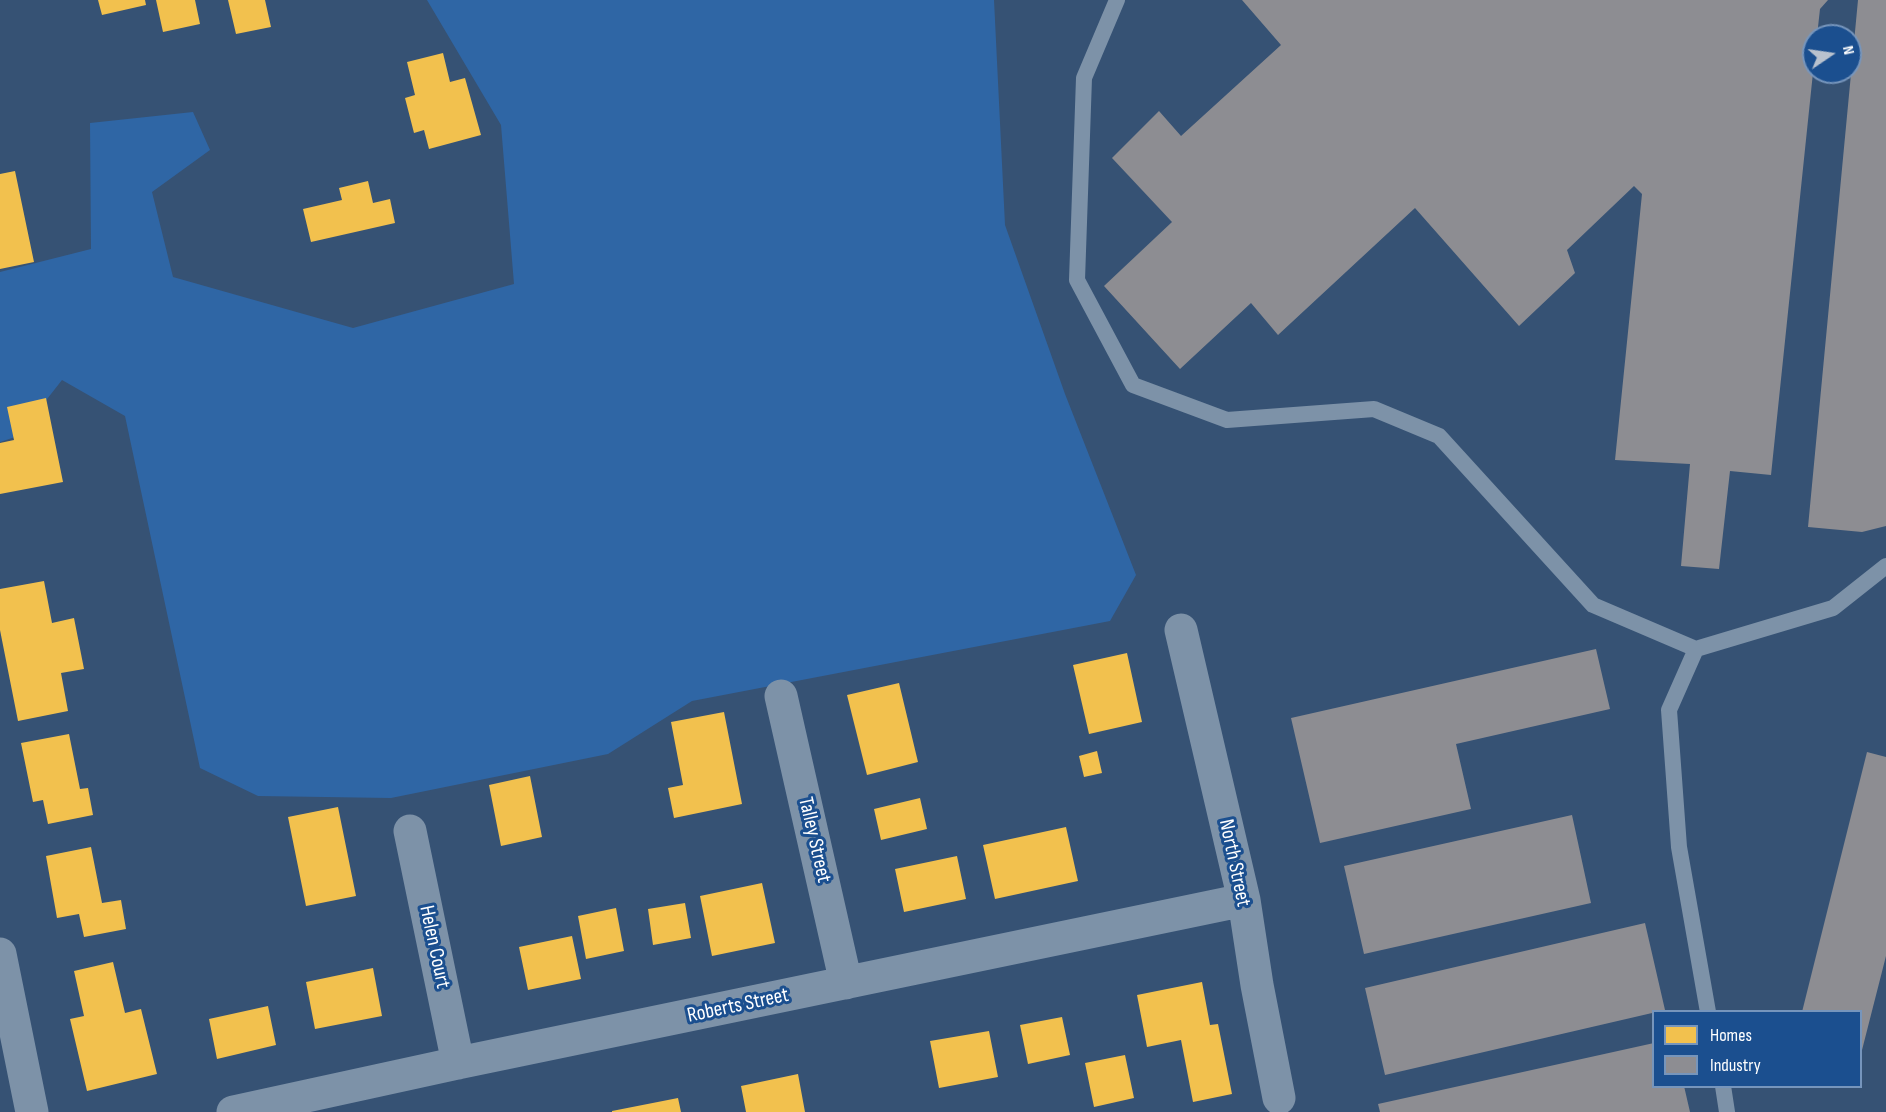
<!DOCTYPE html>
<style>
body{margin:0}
#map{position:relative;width:1886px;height:1112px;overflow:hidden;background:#365274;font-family:"Sofia Sans Condensed",sans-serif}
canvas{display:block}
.legend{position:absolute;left:1652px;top:1010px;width:210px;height:78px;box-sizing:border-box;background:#1b4f8f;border:2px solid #7695bc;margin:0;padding:8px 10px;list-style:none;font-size:18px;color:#fff}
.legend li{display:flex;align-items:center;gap:12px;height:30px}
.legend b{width:30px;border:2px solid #7695bc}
.north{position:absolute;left:1802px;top:24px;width:60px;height:60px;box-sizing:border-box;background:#1b4f8f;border:2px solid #7695bc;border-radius:50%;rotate:77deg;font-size:16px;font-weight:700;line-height:24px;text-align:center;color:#fff}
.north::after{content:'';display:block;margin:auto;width:21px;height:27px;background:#b9c2ce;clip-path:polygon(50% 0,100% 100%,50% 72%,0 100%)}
</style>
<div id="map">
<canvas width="1886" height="1112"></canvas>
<ul class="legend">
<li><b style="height:16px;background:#f2c14e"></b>Homes</li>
<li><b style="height:16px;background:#8d8d92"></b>Industry</li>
</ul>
<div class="north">N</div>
</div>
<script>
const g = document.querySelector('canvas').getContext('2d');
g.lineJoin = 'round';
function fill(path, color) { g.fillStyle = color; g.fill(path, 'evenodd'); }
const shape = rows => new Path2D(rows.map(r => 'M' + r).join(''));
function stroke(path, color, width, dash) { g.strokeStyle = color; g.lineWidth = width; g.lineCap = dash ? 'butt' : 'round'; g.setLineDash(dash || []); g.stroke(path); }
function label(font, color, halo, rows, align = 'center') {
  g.font = font + ' "Sofia Sans Condensed",sans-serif'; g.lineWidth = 6; g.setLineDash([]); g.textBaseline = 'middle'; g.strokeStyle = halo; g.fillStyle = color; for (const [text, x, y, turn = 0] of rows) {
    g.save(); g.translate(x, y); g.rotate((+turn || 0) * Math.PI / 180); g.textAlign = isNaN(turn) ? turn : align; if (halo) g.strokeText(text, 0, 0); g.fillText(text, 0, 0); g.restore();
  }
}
fill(shape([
 [427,0,994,0,1005,225,1065,394,1136,575,1110,621,692,701,608,754,391,798,258,796,200,768,125,416,62,380,18,436,0,442,0,272,91,249,90,123,193,112,210,150,152,192,173,277,353,328,514,284,501,125]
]), '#2f66a5');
fill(shape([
 [98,0,145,0,146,5,102,15],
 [156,0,195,0,200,24,163,32],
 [228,0,265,0,271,27,236,34],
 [443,53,450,82,465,78,481,135,429,149,424,130,414,133,405,98,415,95,407,62],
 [15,171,34,262,0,269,0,174],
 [368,181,373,203,390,199,395,223,311,242,303,209,342,200,339,188],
 [46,398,63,482,0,494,0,443,14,440,7,407],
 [44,581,52,623,74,618,84,669,61,673,68,711,18,721,0,630,0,589],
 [1127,653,1142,722,1089,734,1073,665],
 [899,683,918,762,867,775,847,695],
 [724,712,742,804,674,818,668,788,683,785,671,722],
 [69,734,80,789,88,788,93,815,48,824,43,800,33,802,21,743],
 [1097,751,1102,773,1084,777,1079,756],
 [530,776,542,837,501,846,489,785],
 [920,798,927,829,881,840,874,809],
 [338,807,356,896,306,906,288,817],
 [1066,827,1078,881,995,899,983,845],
 [91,847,102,903,121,900,126,929,84,937,79,914,57,918,46,856],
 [957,856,966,899,904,912,895,869],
 [762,883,775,943,712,956,700,896],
 [685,903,691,938,653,945,648,909],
 [616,908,624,951,586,959,578,916],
 [572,936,581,979,528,990,519,947],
 [113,962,125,1013,141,1009,157,1074,87,1091,70,1019,84,1016,74,971],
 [373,968,382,1016,315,1029,306,982],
 [1202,982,1210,1025,1218,1024,1232,1094,1193,1102,1181,1040,1147,1047,1137,995],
 [268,1006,276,1045,217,1059,209,1019],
 [1062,1017,1070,1055,1028,1064,1020,1025],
 [989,1031,998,1077,939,1088,930,1041],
 [1125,1055,1134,1098,1094,1107,1085,1063],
 [798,1074,805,1112,746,1112,741,1086],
 [678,1098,681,1112,612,1112,612,1111]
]), '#f2c14e');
fill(shape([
 [1242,0,1828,0,1820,9,1817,36,1814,36,1814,63,1771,475,1730,471,1719,569,1681,566,1690,464,1615,460,1642,194,1634,186,1567,250,1575,273,1519,326,1415,208,1278,335,1251,303,1180,369,1104,286,1172,222,1112,158,1159,111,1181,136,1281,45],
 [1858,0,1886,0,1886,526,1862,532,1808,527],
 [1596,649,1610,709,1456,744,1471,809,1320,843,1291,718],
 [1867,752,1886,757,1886,956,1861,1054,1860,1012,1802,1012],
 [1572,815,1591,903,1364,954,1344,866],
 [1645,923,1665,1010,1385,1075,1365,988],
 [1654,1043,1654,1086,1684,1086,1690,1112,1380,1112,1378,1104]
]), '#8d8d92');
stroke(shape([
 [1117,0,1084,78,1077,280,1133,385,1227,420,1374,409,1439,436,1593,605,1696,649,1833,608,1886,566],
 [1696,649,1669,710,1679,847,1708,1012],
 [1723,1086,1727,1112]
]), '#7d92a8', 16);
stroke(shape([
 [1181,630,1244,900,1257,985,1279,1098],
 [781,696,846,983],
 [410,831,458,1063],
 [0,954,32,1112],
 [233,1112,458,1063,1244,900]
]), '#7d92a8', 33);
label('21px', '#fff', '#1b4f8f', [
 ["Talley Street",814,840,77],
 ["North Street",1234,863,78],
 ["Helen Court",434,947,78],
 ["Roberts Street",738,1006,-12]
]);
</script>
